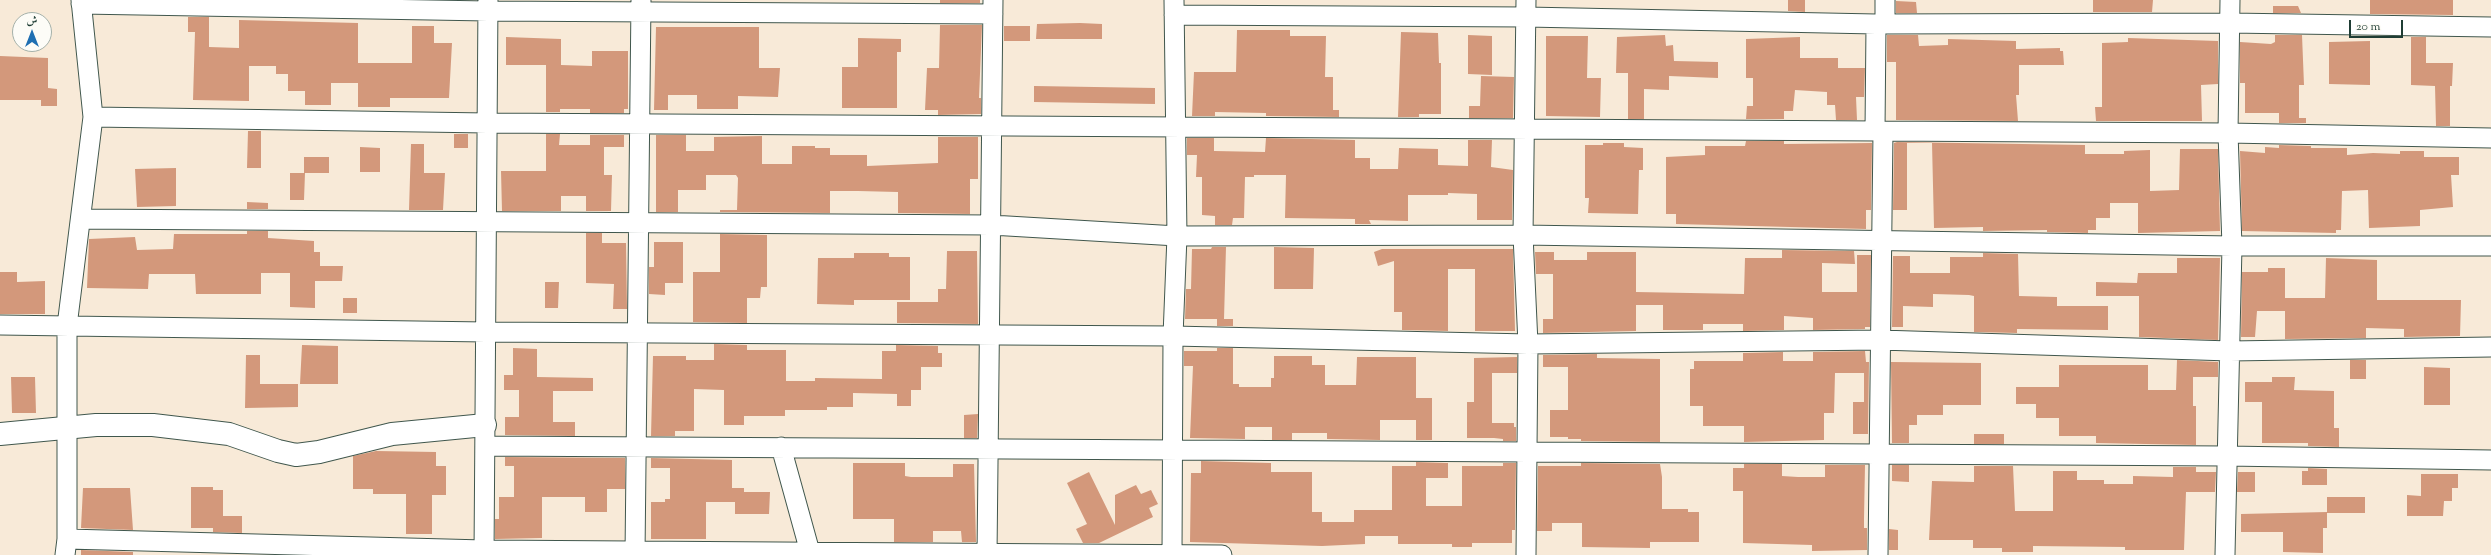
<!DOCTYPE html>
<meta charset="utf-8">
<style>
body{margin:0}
#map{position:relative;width:2491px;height:555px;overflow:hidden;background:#f8ead8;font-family:"Sorts Mill Goudy",Amiri,serif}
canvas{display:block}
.north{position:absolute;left:12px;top:12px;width:40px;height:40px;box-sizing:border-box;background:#fdfcf7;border:1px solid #a4b0a9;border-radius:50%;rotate:0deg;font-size:11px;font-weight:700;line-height:16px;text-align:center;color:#1f3d34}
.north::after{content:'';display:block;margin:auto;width:14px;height:18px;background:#1f6fb2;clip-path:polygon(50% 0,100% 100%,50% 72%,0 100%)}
.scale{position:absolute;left:2349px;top:20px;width:54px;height:18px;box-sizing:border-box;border:2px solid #1f3d34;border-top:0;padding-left:5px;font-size:12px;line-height:14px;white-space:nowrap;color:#1f3d34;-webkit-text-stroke:3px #fdfcf7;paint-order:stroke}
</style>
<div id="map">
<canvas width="2491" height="555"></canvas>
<div class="north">ش</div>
<div class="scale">20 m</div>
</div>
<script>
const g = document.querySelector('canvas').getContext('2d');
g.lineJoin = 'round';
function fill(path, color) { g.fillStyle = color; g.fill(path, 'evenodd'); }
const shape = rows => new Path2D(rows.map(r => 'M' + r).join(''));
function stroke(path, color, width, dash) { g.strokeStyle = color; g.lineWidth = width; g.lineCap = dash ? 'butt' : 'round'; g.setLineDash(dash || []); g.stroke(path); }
fill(shape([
 [940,0,980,0,980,3,940,3],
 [1788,0,1805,0,1805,12,1788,11],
 [2093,0,2153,0,2152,12,2093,12],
 [2370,0,2453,0,2453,15,2370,14],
 [1896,1,1916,2,1917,13,1896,13],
 [2273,6,2298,6,2301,13,2273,13],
 [188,17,209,17,209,47,239,48,239,20,358,23,358,63,412,63,412,26,434,26,434,43,452,43,449,98,390,98,390,107,358,107,358,83,331,83,331,105,305,105,305,91,288,91,288,74,276,74,276,66,249,66,249,101,193,100,195,32,188,32],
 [1080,23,1102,24,1102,39,1036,39,1037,24],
 [940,25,982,25,979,98,981,98,981,114,938,115,938,110,925,110,927,68,939,68],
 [1004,26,1030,26,1030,41,1004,41],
 [656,27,759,27,759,68,780,68,778,97,738,96,738,109,697,109,697,95,668,95,668,110,654,110],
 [1237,30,1290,30,1290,36,1326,36,1325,77,1333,77,1333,110,1339,110,1339,117,1266,116,1266,113,1215,112,1215,116,1192,116,1194,72,1236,72],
 [1401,32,1438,33,1439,63,1441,63,1441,114,1419,114,1419,117,1398,117],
 [1468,35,1492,36,1492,75,1468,74],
 [1665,35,1666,46,1673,45,1674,61,1718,62,1718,78,1669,76,1669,90,1644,89,1644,119,1628,119,1628,73,1616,73,1617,37],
 [1887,35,1918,35,1919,46,1948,45,1948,39,2016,41,2016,49,2060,48,2060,51,2063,51,2064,65,2019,65,2019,95,2016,95,2018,121,1896,120,1896,62,1887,62],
 [2275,35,2302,35,2304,85,2299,85,2299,118,2306,118,2306,123,2279,123,2279,113,2245,113,2245,83,2240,83,2240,42,2271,44,2275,42],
 [1546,36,1588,36,1587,78,1601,78,1600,117,1546,116],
 [506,37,561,39,561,65,592,66,592,51,628,51,628,109,624,109,624,113,590,113,590,109,560,109,560,112,546,112,546,65,506,65],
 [1800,37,1800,58,1838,58,1838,68,1865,68,1864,97,1856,97,1857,120,1836,120,1835,105,1827,105,1827,92,1795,90,1793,111,1784,111,1784,119,1746,119,1747,106,1753,106,1753,78,1746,78,1746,39],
 [2411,37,2426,37,2426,63,2453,63,2452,86,2450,86,2450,126,2436,126,2435,86,2411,85],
 [858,38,901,39,901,52,897,52,897,108,842,108,842,67,858,67],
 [2128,38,2218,41,2218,84,2201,85,2202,121,2096,121,2095,107,2102,107,2102,43,2128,42],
 [2370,41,2370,85,2329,84,2329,42],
 [0,56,48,58,48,88,57,89,57,106,41,106,41,100,0,100],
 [1481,76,1514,77,1513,118,1469,118,1469,106,1480,106],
 [1034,86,1155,88,1155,104,1034,102],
 [248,131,261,131,261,168,247,168],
 [454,134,468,134,468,148,454,148],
 [546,134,560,134,559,145,590,145,590,135,624,135,624,147,604,147,604,175,612,175,611,211,586,211,586,196,561,196,561,211,502,211,501,171,546,171],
 [656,135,686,135,686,151,714,151,714,137,762,136,762,164,792,164,792,146,815,146,815,148,830,148,830,155,867,155,867,166,938,163,938,137,978,137,978,179,970,179,970,214,898,213,898,192,858,191,830,191,830,213,720,212,720,210,737,210,738,178,736,175,706,175,706,190,678,190,678,212,656,212],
 [1187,138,1214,138,1214,151,1265,152,1266,138,1355,140,1355,158,1370,158,1370,169,1398,169,1399,148,1438,149,1438,165,1468,166,1468,140,1492,140,1491,167,1513,170,1512,220,1477,220,1477,194,1448,193,1448,195,1408,195,1408,221,1369,220,1371,224,1355,224,1355,219,1285,218,1286,175,1254,175,1254,177,1245,177,1244,218,1233,218,1232,225,1215,225,1215,216,1202,215,1202,177,1196,177,1197,155,1187,155],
 [1746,141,1784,141,1784,144,1872,143,1871,210,1866,210,1866,229,1676,224,1676,214,1666,214,1666,157,1705,155,1705,146,1745,146],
 [1897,142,2085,145,2085,154,2124,154,2124,151,2150,150,2150,191,2179,190,2180,149,2218,149,2220,231,2138,233,2138,203,2110,203,2110,218,2096,218,2096,230,2088,230,2088,233,2047,232,2047,230,1983,231,1983,227,1934,228,1932,143,1907,143,1907,210,1893,210,1894,143],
 [1603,143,1624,143,1624,147,1643,148,1643,170,1639,170,1638,214,1588,213,1589,198,1585,198,1585,145,1603,145],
 [411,144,424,144,424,173,445,173,443,210,409,210],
 [2279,145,2311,146,2311,148,2347,148,2347,155,2373,153,2400,154,2400,151,2424,151,2424,157,2459,157,2459,175,2451,175,2453,207,2420,210,2420,226,2369,228,2368,190,2342,191,2341,230,2336,230,2336,233,2242,231,2240,151,2265,153,2265,147,2279,148],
 [360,147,380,148,380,172,360,172],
 [304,157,329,157,329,173,305,173,304,200,290,200,290,173,304,173],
 [176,168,176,206,137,207,135,169],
 [247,202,268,203,268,209,247,209],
 [247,231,268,231,268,238,314,241,314,252,320,252,320,266,343,266,342,281,315,281,315,308,290,307,290,273,261,273,261,294,196,294,195,274,149,274,148,289,87,288,89,239,135,237,137,250,173,249,174,234,247,234],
 [586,233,602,233,602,243,626,243,627,309,613,309,614,284,586,283],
 [720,234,767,235,767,287,761,287,760,298,747,298,747,323,693,322,693,272,720,272],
 [654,242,683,242,683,283,665,283,665,295,649,294,649,267,654,267],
 [1212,247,1226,247,1224,319,1233,319,1233,326,1217,326,1217,319,1185,319,1186,289,1191,289,1192,249,1211,249],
 [1274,247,1314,248,1313,289,1274,289],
 [1382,249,1513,249,1515,331,1475,331,1475,269,1448,269,1448,331,1402,330,1402,312,1394,312,1394,261,1378,266,1374,252],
 [1782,250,1854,251,1855,264,1822,263,1822,292,1857,292,1857,255,1871,255,1870,327,1865,327,1865,329,1813,330,1813,318,1784,316,1784,330,1743,331,1743,324,1703,324,1703,330,1663,330,1663,305,1636,305,1636,331,1543,333,1543,319,1553,319,1553,274,1536,274,1535,252,1554,252,1554,260,1587,260,1587,252,1636,252,1636,292,1744,294,1745,258,1782,258],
 [947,251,977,251,978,324,897,323,897,302,938,302,938,289,946,289],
 [854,253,889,253,889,257,910,257,910,300,854,300,854,305,817,304,818,258,854,258],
 [1983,253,2018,254,2019,296,2057,297,2057,306,2108,306,2108,330,2017,329,2017,333,1974,332,1974,296,1969,295,1933,294,1933,307,1903,306,1903,327,1892,327,1893,256,1910,256,1910,273,1950,273,1950,257,1983,257],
 [2177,258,2220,258,2218,340,2139,337,2139,296,2096,296,2096,282,2137,283,2138,273,2177,273],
 [2326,258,2377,260,2377,300,2461,300,2460,336,2404,337,2404,329,2366,328,2366,338,2285,339,2285,311,2257,311,2255,337,2241,337,2242,272,2268,272,2268,268,2285,268,2285,298,2325,298],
 [0,272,17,272,17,282,45,281,45,314,0,314],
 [545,282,559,282,558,308,545,308],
 [343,298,357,298,357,313,343,313],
 [714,344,747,345,747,350,786,350,786,381,815,381,815,378,882,379,882,351,896,351,896,345,938,346,938,353,942,353,942,367,921,367,921,390,911,390,911,406,897,406,897,394,853,393,853,407,827,407,827,410,785,410,785,416,744,416,744,425,724,425,724,390,694,389,694,431,675,431,675,436,651,436,653,356,686,356,686,360,714,360],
 [302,345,338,346,338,384,300,384],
 [513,348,537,349,537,377,593,378,593,391,553,391,553,422,575,422,575,436,505,435,505,417,519,417,519,390,504,390,504,375,513,375],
 [1217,348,1233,348,1233,384,1239,384,1239,387,1271,387,1271,378,1274,378,1274,356,1312,356,1312,365,1325,365,1325,385,1356,385,1357,357,1416,357,1416,398,1432,398,1432,440,1416,440,1416,420,1380,420,1380,440,1327,439,1327,433,1292,433,1292,440,1272,440,1272,427,1245,427,1245,439,1190,438,1193,366,1184,366,1184,351,1217,351],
 [1865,351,1866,362,1869,362,1868,434,1853,434,1853,402,1864,402,1864,373,1835,373,1834,413,1824,413,1824,440,1744,442,1744,426,1703,426,1703,406,1690,406,1690,369,1694,369,1694,361,1743,361,1743,353,1783,352,1783,361,1813,361,1813,352],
 [1597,354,1597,358,1660,359,1660,442,1581,441,1581,439,1568,439,1568,437,1550,437,1550,410,1568,410,1568,367,1543,367,1543,355],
 [246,355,260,355,260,384,298,384,298,407,245,408],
 [1517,357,1517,373,1492,373,1492,423,1514,423,1514,427,1516,427,1516,441,1503,441,1503,439,1494,438,1467,438,1467,402,1474,402,1474,358],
 [2177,360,2218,362,2218,377,2193,377,2193,406,2196,406,2196,445,2096,443,2096,436,2059,436,2059,418,2036,418,2036,404,2016,404,2016,387,2059,387,2059,365,2148,365,2148,390,2176,390],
 [2350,360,2366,360,2366,379,2350,379],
 [1891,362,1981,363,1981,405,1943,405,1943,415,1917,415,1917,425,1909,425,1909,443,1892,443],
 [2424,367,2450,368,2450,405,2424,405],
 [11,377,35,377,36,413,12,413],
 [2272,377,2295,377,2294,390,2334,391,2334,428,2339,428,2339,447,2308,446,2308,443,2262,443,2262,402,2245,402,2245,382,2272,382],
 [978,414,977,438,964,438,964,415],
 [1974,434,2004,434,2004,444,1974,444],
 [376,451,436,452,436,466,446,466,446,495,432,495,432,534,406,534,406,494,373,494,373,489,353,489,353,456],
 [505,457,625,458,625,489,607,489,607,512,585,512,585,497,542,497,542,538,495,539,495,519,499,519,499,497,514,497,514,466,505,466],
 [651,458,732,460,732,488,744,488,744,492,770,492,769,514,735,514,735,502,706,502,706,539,651,539,651,502,665,502,665,499,670,499,670,468,651,468],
 [1201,461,1271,463,1271,472,1312,472,1312,512,1322,512,1322,522,1354,522,1354,510,1392,510,1392,466,1416,466,1416,462,1448,463,1448,478,1426,478,1426,506,1462,506,1462,466,1503,466,1503,463,1516,463,1515,530,1512,530,1512,543,1472,543,1472,547,1452,547,1452,544,1398,544,1398,536,1365,536,1365,544,1322,546,1190,542,1191,473,1201,473],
 [853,463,905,463,905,476,911,477,953,477,953,464,974,464,976,542,962,542,961,531,933,531,933,542,894,542,894,519,853,519],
 [1581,463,1660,464,1662,477,1662,509,1688,509,1688,512,1699,512,1699,542,1650,542,1650,548,1582,547,1582,523,1552,523,1552,531,1537,531,1538,466,1581,466],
 [1744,464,1782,464,1782,476,1798,477,1825,477,1825,465,1865,465,1864,519,1864,528,1867,528,1867,550,1812,551,1812,545,1743,543,1743,491,1733,491,1733,468,1744,468],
 [1892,465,1909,465,1909,482,1892,481],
 [1974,466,2013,466,2015,511,2053,511,2053,471,2077,471,2077,480,2104,480,2104,484,2133,484,2133,476,2173,477,2173,467,2196,467,2196,472,2216,472,2215,492,2186,492,2184,550,2125,550,2125,547,2033,546,2033,552,2002,552,2002,548,1973,548,1973,540,1929,540,1932,481,1974,482],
 [2308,468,2327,469,2327,485,2302,485,2302,471,2308,471],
 [1089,472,1115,525,1115,495,1136,485,1141,494,1151,490,1158,504,1149,508,1153,517,1099,543,1083,543,1076,529,1087,524,1067,483],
 [2238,472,2255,472,2255,492,2237,492],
 [2421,474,2458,474,2458,488,2452,488,2452,501,2444,501,2443,516,2407,516,2407,495,2421,496],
 [191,487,213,487,213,490,223,490,223,516,242,516,242,533,213,532,213,528,191,528],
 [83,488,130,488,133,530,81,528],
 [2327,497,2365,497,2365,513,2327,513,2327,528,2323,528,2323,553,2283,552,2283,532,2241,532,2241,514,2327,512],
 [1889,529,1898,530,1898,550,1889,550],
 [81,550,133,552,133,555,81,555]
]), '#d3987b');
const minor = shape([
 [1885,0,1885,24],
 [81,4,488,11,993,14],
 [1174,15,1526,17,1876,24,2230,23,2491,27],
 [93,117,487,123,2228,133,2491,138],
 [1875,131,1876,24],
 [81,219,991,225,1177,236,1523,235,2232,246,2491,246],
 [0,325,486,332,1173,336,1528,344,1880,340,2230,351,2491,347],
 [485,446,2226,456,2491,460],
 [781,447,810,552],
 [67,539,484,550,1222,555],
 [65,555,67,539,67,326,93,117,81,0],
 [484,555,488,0],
 [635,555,641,0],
 [987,555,993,0],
 [1172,555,1173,336,1177,236,1174,0],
 [1526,555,1528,344,1523,235,1526,0],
 [1878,555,1883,131],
 [2225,555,2232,246,2228,133,2230,0]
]);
const tertiary = shape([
 [0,434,96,425,153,425,229,434,278,451,296,455,319,452,392,434,485,425]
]);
stroke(minor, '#40574d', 21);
stroke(tertiary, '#40574d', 24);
stroke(minor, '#fff', 19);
stroke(tertiary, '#fff', 22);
</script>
